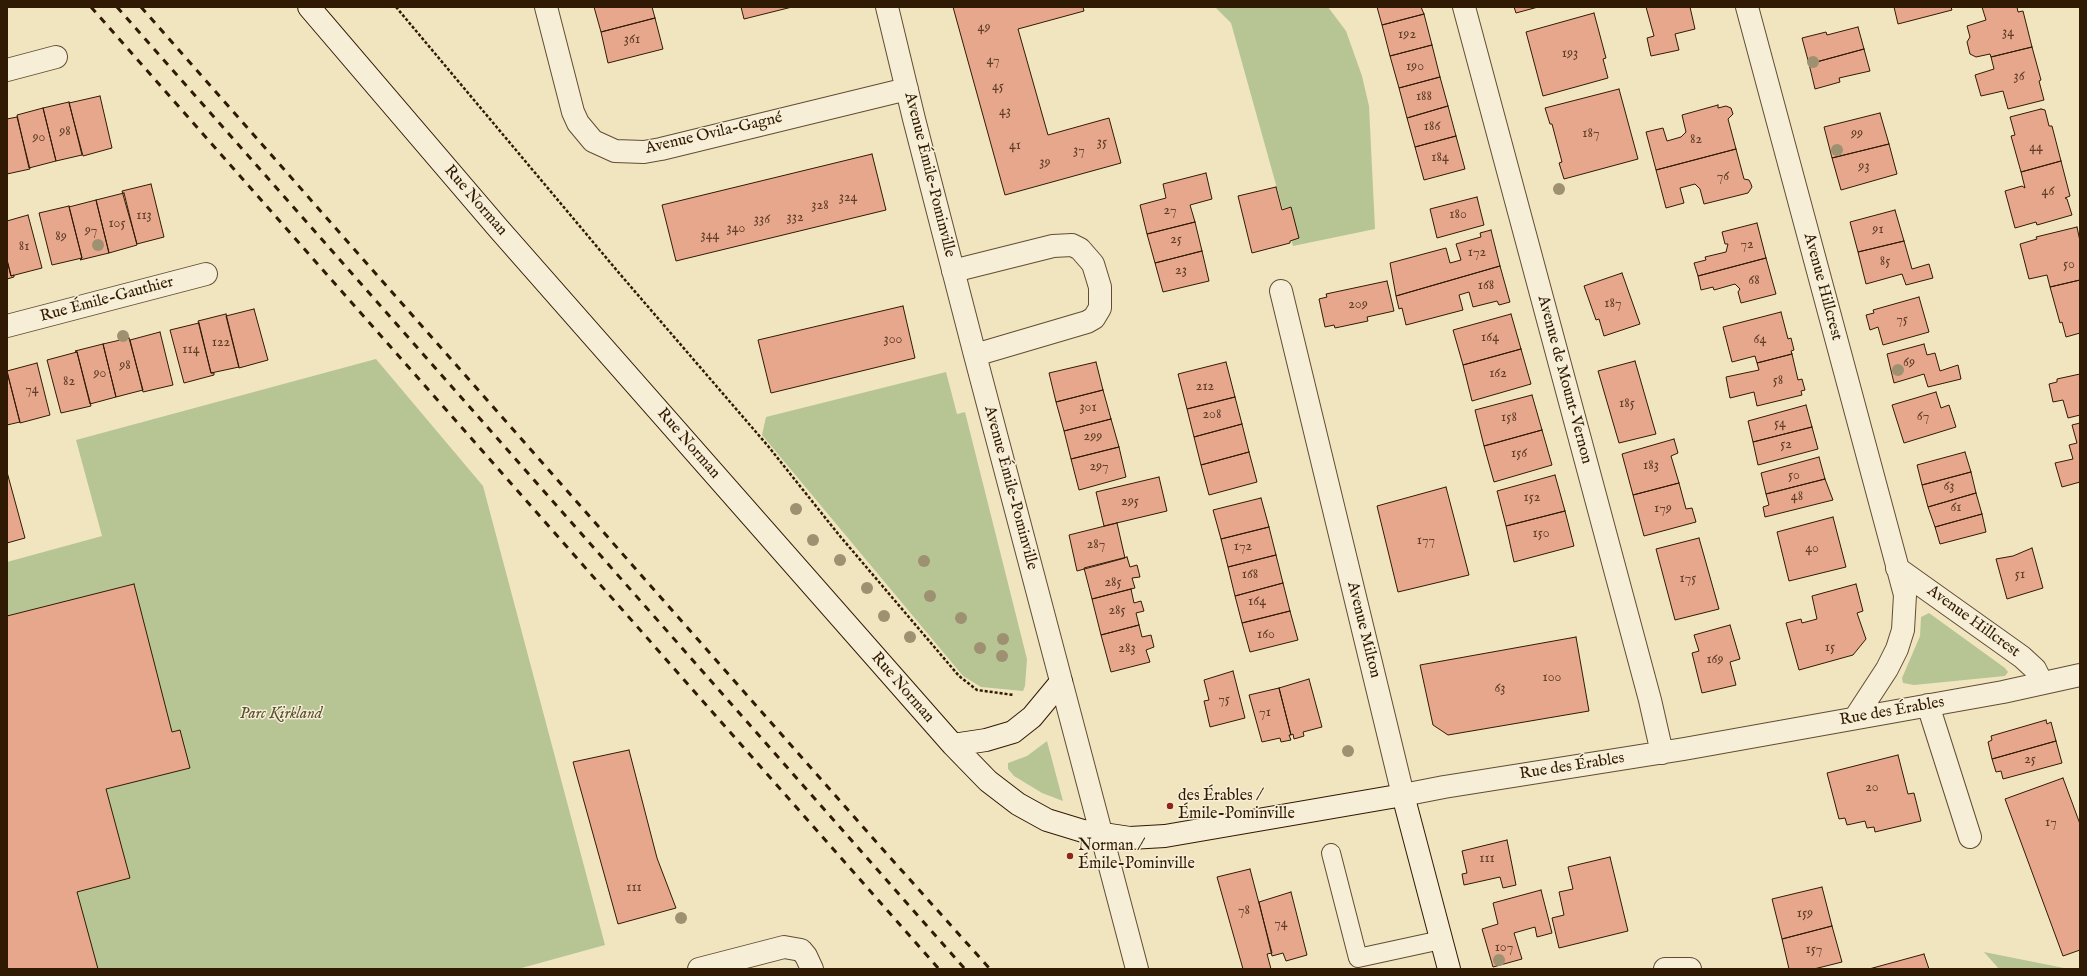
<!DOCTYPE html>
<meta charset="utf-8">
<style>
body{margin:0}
#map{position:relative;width:2087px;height:976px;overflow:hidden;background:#f1e5c0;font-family:"IM FELL English",serif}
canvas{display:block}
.frame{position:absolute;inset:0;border:8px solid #311a04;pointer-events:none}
</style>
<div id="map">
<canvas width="2087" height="976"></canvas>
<div class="frame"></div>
</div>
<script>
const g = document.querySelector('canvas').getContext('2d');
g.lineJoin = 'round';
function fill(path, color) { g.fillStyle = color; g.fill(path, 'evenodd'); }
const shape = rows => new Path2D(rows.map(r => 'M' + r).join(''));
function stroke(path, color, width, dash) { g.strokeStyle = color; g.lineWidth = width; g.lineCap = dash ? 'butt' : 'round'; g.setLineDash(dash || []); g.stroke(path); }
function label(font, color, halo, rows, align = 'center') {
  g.font = font + ' "IM FELL English",serif'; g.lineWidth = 3; g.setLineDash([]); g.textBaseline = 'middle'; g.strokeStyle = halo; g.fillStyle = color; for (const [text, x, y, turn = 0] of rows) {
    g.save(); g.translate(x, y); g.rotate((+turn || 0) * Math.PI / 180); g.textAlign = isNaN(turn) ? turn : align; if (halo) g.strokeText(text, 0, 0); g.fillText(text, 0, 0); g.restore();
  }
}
fill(shape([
 [1215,7,1328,7,1346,31,1362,76,1369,106,1375,229,1293,246,1231,23],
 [376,359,483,486,605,945,518,969,7,969,7,562,102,536,76,440],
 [946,372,957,414,965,412,1027,659,1025,686,1023,691,981,687,963,676,762,435,766,417],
 [1929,613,2005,668,2008,672,2005,676,1914,685,1903,683,1902,678,1920,636,1921,617],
 [1047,741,1063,801,1042,793,1014,776,1008,769,1008,763,1027,756],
 [1984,952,2069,969,1999,969]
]), '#b7c595');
const building = shape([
 [594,7,652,7,655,18,601,32,594,7],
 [741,7,792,7,744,19,741,7],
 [953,7,1083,7,1084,11,1018,29,1048,135,1109,118,1121,163,1005,195,953,7],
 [1377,7,1421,7,1424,14,1382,25,1377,7],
 [1514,7,1538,7,1516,13,1514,7],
 [1646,7,1690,7,1695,29,1675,34,1679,50,1651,56,1647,38,1654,36,1646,7],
 [1894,7,1951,7,1952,10,1898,24,1894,7],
 [1982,7,2017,7,2018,12,2023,11,2032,47,1991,57,1990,54,1976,57,1970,54,1967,42,1970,37,1967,26,1986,20,1982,7],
 [1594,13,1606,58,1603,59,1608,78,1543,96,1526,32,1594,13],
 [1424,14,1432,45,1390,56,1382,25,1424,14],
 [655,18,663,49,608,63,601,32,655,18],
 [1858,27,1864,49,1809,64,1802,38,1826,32,1827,35,1858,27],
 [1432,45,1440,77,1399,88,1390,56,1432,45],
 [2032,47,2041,80,2039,81,2044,100,2008,109,2003,91,1981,96,1975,75,1994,69,1991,57,2032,47],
 [1864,49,1870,71,1839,78,1840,82,1815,89,1809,64,1864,49],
 [1440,77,1448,106,1407,118,1399,88,1440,77],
 [1619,89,1638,159,1564,179,1559,163,1562,162,1552,124,1550,124,1545,108,1619,89],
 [100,96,112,148,83,156,69,103,100,96],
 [69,102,82,155,56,161,43,108,69,102],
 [1718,105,1718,108,1726,106,1731,108,1733,114,1728,119,1736,149,1656,170,1646,132,1663,128,1667,141,1681,137,1686,132,1682,115,1718,105],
 [1448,106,1456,136,1415,147,1407,118,1448,106],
 [43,108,56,161,29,168,17,115,43,108],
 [2041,109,2045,110,2049,126,2052,126,2061,161,2021,172,2011,136,2015,135,2010,117,2041,109],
 [1880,113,1889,144,1832,158,1824,127,1880,113],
 [17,117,30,169,7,174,7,119,17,117],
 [1456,136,1465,169,1424,180,1415,147,1456,136],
 [1889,144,1897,174,1841,190,1832,158,1889,144],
 [1736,149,1744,179,1749,180,1751,184,1752,187,1748,193,1704,204,1700,189,1695,184,1680,188,1684,203,1666,208,1656,170,1736,149],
 [872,154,886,210,676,261,662,205,872,154],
 [2061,161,2070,196,2065,198,2067,199,2072,215,2037,225,2036,222,2015,228,2005,191,2022,186,2025,188,2021,172,2061,161],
 [1206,173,1212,199,1190,205,1195,222,1147,234,1140,205,1166,198,1163,184,1206,173],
 [151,184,164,237,137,244,122,191,151,184],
 [1276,187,1282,210,1291,207,1299,238,1290,241,1290,243,1252,253,1238,196,1276,187],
 [124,193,137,245,109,253,96,200,124,193],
 [1477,197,1484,225,1437,238,1430,209,1477,197],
 [96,200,109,253,80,260,82,258,69,207,96,200],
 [69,206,82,258,52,265,39,213,69,206],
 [1895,210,1904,241,1858,252,1850,222,1895,210],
 [28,215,42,268,11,276,7,260,7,221,28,215],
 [1195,222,1202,251,1155,263,1147,234,1195,222],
 [1757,223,1766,258,1698,276,1694,263,1706,260,1705,257,1726,252,1728,244,1725,244,1722,232,1757,223],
 [2077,227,2080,241,2080,280,2050,287,2047,275,2029,279,2020,244,2037,239,2036,237,2077,227],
 [1491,230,1500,266,1396,296,1390,263,1446,248,1450,263,1461,260,1456,244,1481,237,1480,233,1491,230],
 [1904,241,1912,269,1929,264,1933,278,1906,285,1902,274,1866,284,1858,252,1904,241],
 [1202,251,1209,281,1163,292,1155,263,1202,251],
 [1766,258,1776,294,1741,303,1738,292,1740,289,1735,284,1714,290,1713,287,1701,290,1698,276,1766,258],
 [7,260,11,276,14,275,14,277,7,279,7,260],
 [1500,266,1510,302,1499,305,1497,301,1473,307,1469,292,1459,295,1463,310,1406,325,1402,308,1399,309,1396,296,1500,266],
 [1622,273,1640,324,1604,336,1599,319,1596,320,1584,286,1622,273],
 [2080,280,2080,333,2066,337,2062,322,2060,323,2050,287,2080,280],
 [1387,281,1394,311,1367,317,1368,321,1335,328,1334,325,1325,327,1319,299,1327,297,1326,294,1387,281],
 [1919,297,1929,332,1883,345,1878,327,1870,330,1866,315,1874,313,1873,310,1919,297],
 [903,306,915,358,771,393,758,340,903,306],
 [254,309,268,360,239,368,226,316,254,309],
 [1781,312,1788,339,1791,338,1794,350,1791,351,1792,354,1757,363,1755,356,1732,362,1723,327,1781,312],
 [226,314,239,367,211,373,198,321,226,314],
 [1511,314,1521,349,1463,365,1453,330,1511,314],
 [199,323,211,373,214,373,214,375,184,383,170,330,199,323],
 [160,332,173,385,143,392,130,340,160,332],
 [129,338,143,390,116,397,103,344,129,338],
 [103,344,116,397,90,404,77,352,75,351,103,344],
 [1924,344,1927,355,1935,353,1940,371,1958,365,1961,379,1928,387,1924,374,1894,383,1887,354,1924,344],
 [1521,349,1531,384,1472,401,1463,365,1521,349],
 [77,352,91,406,61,413,47,360,77,352],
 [1792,354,1798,380,1802,379,1805,390,1801,391,1802,395,1757,406,1754,392,1730,398,1726,377,1759,370,1757,363,1792,354],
 [1635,361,1656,434,1619,443,1598,371,1635,361],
 [1096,362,1103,390,1056,402,1049,373,1096,362],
 [1226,362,1235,397,1187,409,1178,374,1226,362],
 [37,363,50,415,20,423,7,371,37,363],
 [7,372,20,422,7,425,7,372],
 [2080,374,2080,415,2068,418,2063,400,2053,402,2049,384,2057,382,2057,379,2080,374],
 [1103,390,1111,419,1064,431,1056,402,1103,390],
 [1936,392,1941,408,1949,405,1956,427,1904,443,1892,405,1936,392],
 [1532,395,1542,430,1484,446,1475,410,1532,395],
 [1235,397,1242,424,1194,437,1187,409,1235,397],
 [1806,405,1812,427,1753,442,1748,421,1806,405],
 [1111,419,1119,447,1071,459,1064,431,1111,419],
 [2080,423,2080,482,2062,487,2055,463,2073,459,2069,445,2077,443,2072,425,2080,423],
 [1242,424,1249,452,1201,465,1194,437,1242,424],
 [1812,427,1818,449,1758,465,1753,442,1812,427],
 [1542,430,1552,465,1494,482,1484,446,1542,430],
 [1674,439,1678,453,1671,456,1679,483,1633,495,1622,454,1674,439],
 [1119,447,1126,477,1079,490,1071,459,1119,447],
 [1249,452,1257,482,1209,495,1201,465,1249,452],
 [1965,452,1971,472,1922,485,1917,465,1965,452],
 [1819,457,1825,479,1766,494,1761,473,1819,457],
 [7,472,25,538,7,543,7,472],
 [1971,472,1976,493,1928,507,1922,485,1971,472],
 [1555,475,1565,511,1506,526,1497,491,1555,475],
 [1159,477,1167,511,1104,526,1096,492,1159,477],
 [1825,479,1833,500,1765,517,1763,507,1769,505,1766,494,1825,479],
 [1679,483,1686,509,1692,508,1696,522,1644,536,1633,495,1679,483],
 [1446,487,1469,575,1398,592,1377,506,1446,487],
 [1976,493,1982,514,1935,527,1928,507,1976,493],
 [1261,498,1269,527,1221,539,1213,510,1261,498],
 [1565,511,1574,546,1514,562,1506,526,1565,511],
 [1982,514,1986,532,1940,544,1935,527,1982,514],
 [1833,517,1846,567,1789,581,1777,532,1833,517],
 [1117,523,1125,558,1077,571,1069,535,1117,523],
 [1269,527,1276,555,1228,567,1221,539,1269,527],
 [1699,538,1719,609,1675,620,1656,549,1699,538],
 [2032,548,2043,588,2007,599,1996,559,2013,556,2032,548],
 [1276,555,1283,583,1235,596,1228,567,1276,555],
 [1127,557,1130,567,1137,565,1140,577,1132,578,1135,588,1092,599,1084,568,1127,557],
 [1283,583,1290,611,1242,623,1235,596,1283,583],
 [134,584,172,732,180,730,190,768,106,789,130,878,77,892,98,969,7,969,7,616,134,584],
 [1856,584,1863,611,1857,613,1866,639,1853,655,1799,670,1786,623,1801,619,1802,623,1817,619,1812,596,1856,584],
 [1131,589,1134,603,1141,601,1144,611,1136,613,1139,625,1101,635,1092,599,1131,589],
 [1290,611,1298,640,1250,652,1242,623,1290,611],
 [1139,625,1142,637,1151,635,1154,647,1146,650,1150,662,1111,672,1101,635,1139,625],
 [1730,625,1740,659,1730,662,1736,685,1702,693,1692,653,1699,651,1694,635,1730,625],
 [1576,637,1589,711,1448,735,1433,725,1420,665,1576,637],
 [1233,671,1245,718,1210,727,1204,701,1209,700,1204,680,1233,671],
 [1309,679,1322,727,1303,732,1304,736,1294,739,1293,734,1291,735,1279,688,1309,679],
 [1279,688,1291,735,1289,735,1291,740,1281,742,1280,738,1262,742,1249,695,1279,688],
 [2046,720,2047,724,2051,722,2056,741,1992,759,1988,742,1992,740,1991,736,2046,720],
 [2056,741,2062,763,2003,779,2001,771,1996,772,1992,759,2056,741],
 [629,750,657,858,676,908,618,924,573,762,629,750],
 [1898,755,1908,794,1914,793,1921,821,1875,832,1874,827,1867,828,1865,821,1847,825,1845,818,1839,819,1827,773,1898,755],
 [2063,778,2080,824,2080,950,2063,956,2005,799,2063,778],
 [1507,840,1516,885,1503,888,1500,877,1464,885,1462,874,1467,873,1462,851,1507,840],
 [1610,857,1628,931,1559,948,1552,918,1564,915,1559,892,1573,889,1568,867,1610,857],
 [1250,869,1272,953,1267,954,1271,969,1243,969,1217,877,1250,869],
 [1822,887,1832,926,1782,939,1772,899,1822,887],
 [1541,890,1552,933,1537,937,1535,927,1514,933,1522,959,1493,967,1482,929,1498,924,1493,903,1541,890],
 [1291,892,1307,955,1286,961,1283,953,1272,956,1259,902,1291,892],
 [1832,926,1842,962,1814,969,1789,969,1782,939,1832,926],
 [1924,954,1929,969,1869,969,1924,954]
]);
fill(building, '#e6a78c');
stroke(building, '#311a04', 1);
const lane = shape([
 [1331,853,1358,958,1441,940]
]);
const street = shape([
 [546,7,573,112,578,123,593,141,615,151,644,152,661,149,907,89],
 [887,7,914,119,975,355,1137,969],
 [1464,7,1650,700,1662,753],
 [1747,7,1905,595,1903,630,1897,649,1887,669,1855,718],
 [7,70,56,57],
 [953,271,1053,246,1072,245,1080,249,1093,264,1100,287,1100,308,1094,318,1087,322,975,355],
 [1281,291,1403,795,1444,787,1684,749,2003,692,2080,675],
 [7,326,206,274],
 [1897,568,2022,657,2035,669,2042,683],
 [1928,705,1970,837],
 [699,969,784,947,801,950,806,956,812,969],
 [1665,969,1690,969]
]);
const secondary = shape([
 [309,7,498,228,953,745,988,781,1018,804,1047,820,1083,831,1130,838,1165,836,1403,795,1449,969],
 [953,745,986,740,1013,732,1032,717,1061,682]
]);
stroke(lane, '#614d33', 20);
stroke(street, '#614d33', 24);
stroke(secondary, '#311a04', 24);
stroke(shape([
 [396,7,619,273,768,446,839,535,959,676,977,690,1014,695]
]), '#311a04', 2.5, [3, 2]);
stroke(lane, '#f6eed6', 18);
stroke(street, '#f6eed6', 22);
stroke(secondary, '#f6eed6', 22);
stroke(shape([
 [91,7,939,969],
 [117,7,965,969],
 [141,7,878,844,990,969]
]), '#311a04', 3, [7, 7]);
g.fillStyle = '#9d9171';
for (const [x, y] of [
 [1813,62],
 [1837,150],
 [1559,189],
 [98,245],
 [123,336],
 [1898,370],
 [796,509],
 [813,540],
 [840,560],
 [924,561],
 [867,588],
 [930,596],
 [884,616],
 [961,618],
 [910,637],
 [1003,639],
 [980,648],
 [1002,656],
 [1348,751],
 [681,918],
 [1499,960]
]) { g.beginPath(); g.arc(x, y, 6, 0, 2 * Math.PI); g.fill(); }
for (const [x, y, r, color] of [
 [1170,806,4,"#8f2418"],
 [1070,856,4,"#8f2418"]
]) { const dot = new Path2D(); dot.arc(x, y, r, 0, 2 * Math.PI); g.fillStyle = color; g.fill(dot); stroke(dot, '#f6eed6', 1.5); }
label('14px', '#5e3d26', null, [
 ["49",984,28],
 ["34",2008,33],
 ["192",1407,35],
 ["361",632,40],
 ["193",1570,54],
 ["47",993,61],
 ["190",1415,67],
 ["36",2019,77],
 ["45",998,87],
 ["188",1424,97],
 ["43",1005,112],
 ["186",1432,127],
 ["98",65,132],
 ["187",1591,134],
 ["99",1857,134],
 ["90",39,138],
 ["82",1696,140],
 ["35",1102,143],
 ["41",1015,146],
 ["44",2036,148],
 ["37",1079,151],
 ["184",1440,158],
 ["39",1045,163],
 ["93",1864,167],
 ["76",1723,177],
 ["46",2048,192],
 ["324",848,198],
 ["328",820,206],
 ["27",1170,211],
 ["180",1458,215],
 ["113",144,216],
 ["332",795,218],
 ["336",762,220],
 ["105",117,224],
 ["340",736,229],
 ["91",1878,230],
 ["97",91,231],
 ["344",710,236],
 ["89",61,237],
 ["25",1176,240],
 ["72",1747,245],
 ["81",24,247],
 ["172",1477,253],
 ["85",1885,262],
 ["50",2069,265],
 ["23",1181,271],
 ["68",1754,281],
 ["168",1486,286],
 ["187",1613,304],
 ["209",1358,305],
 ["75",1902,320],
 ["164",1490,338],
 ["300",893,340],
 ["64",1760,340],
 ["122",221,343],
 ["114",191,350],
 ["69",1909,363],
 ["98",125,366],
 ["90",100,374],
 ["162",1498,374],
 ["58",1778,381],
 ["82",69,382],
 ["212",1205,387],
 ["74",32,390],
 ["185",1627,404],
 ["301",1088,408],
 ["208",1212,415],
 ["67",1923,417],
 ["158",1509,418],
 ["54",1780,424],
 ["299",1093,437],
 ["52",1786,445],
 ["156",1519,454],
 ["183",1651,466],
 ["297",1099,467],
 ["50",1794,476],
 ["63",1949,487],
 ["48",1797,497],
 ["152",1532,498],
 ["295",1130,502],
 ["61",1956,508],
 ["179",1663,509],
 ["150",1541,534],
 ["177",1426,541],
 ["287",1096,545],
 ["172",1243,547],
 ["40",1812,549],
 ["168",1250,575],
 ["51",2020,575],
 ["175",1688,579],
 ["285",1113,583],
 ["164",1257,602],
 ["285",1117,611],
 ["160",1266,635],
 ["15",1830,648],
 ["283",1127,649],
 ["169",1715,660],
 ["100",1552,678],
 ["63",1500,689],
 ["75",1224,700],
 ["71",1265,713],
 ["25",2030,760],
 ["20",1872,788],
 ["17",2051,823],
 ["111",1487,859],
 ["111",634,888],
 ["78",1244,911],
 ["159",1805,914],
 ["74",1281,924],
 ["107",1504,948],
 ["157",1814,950]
]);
label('16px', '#311a04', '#f6eed6', [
 ["Avenue Ovila-Gagné",714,134,-13],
 ["Avenue Émile-Pominville",929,175,76],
 ["Rue Norman",475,201,49],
 ["Avenue Hillcrest",1822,287,75],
 ["Rue Émile-Gauthier",107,300,-15],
 ["Avenue de Mount-Vernon",1564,380,75],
 ["Rue Norman",688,444,49],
 ["Avenue Émile-Pominville",1010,488,75],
 ["Avenue Hillcrest",1973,622,36],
 ["Avenue Milton",1363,630,76],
 ["Rue Norman",902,688,49],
 ["Rue des Érables",1892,712,-10],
 ["Rue des Érables",1572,767,-9]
]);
label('italic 16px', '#594d30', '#f6eed6', [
 ["Parc Kirkland",281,715]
]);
label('16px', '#311a04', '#f6eed6', [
 ["des Érables /",1178,797],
 ["Émile-Pominville",1178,815],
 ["Norman /",1078,847],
 ["Émile-Pominville",1078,865]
], 'left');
</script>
